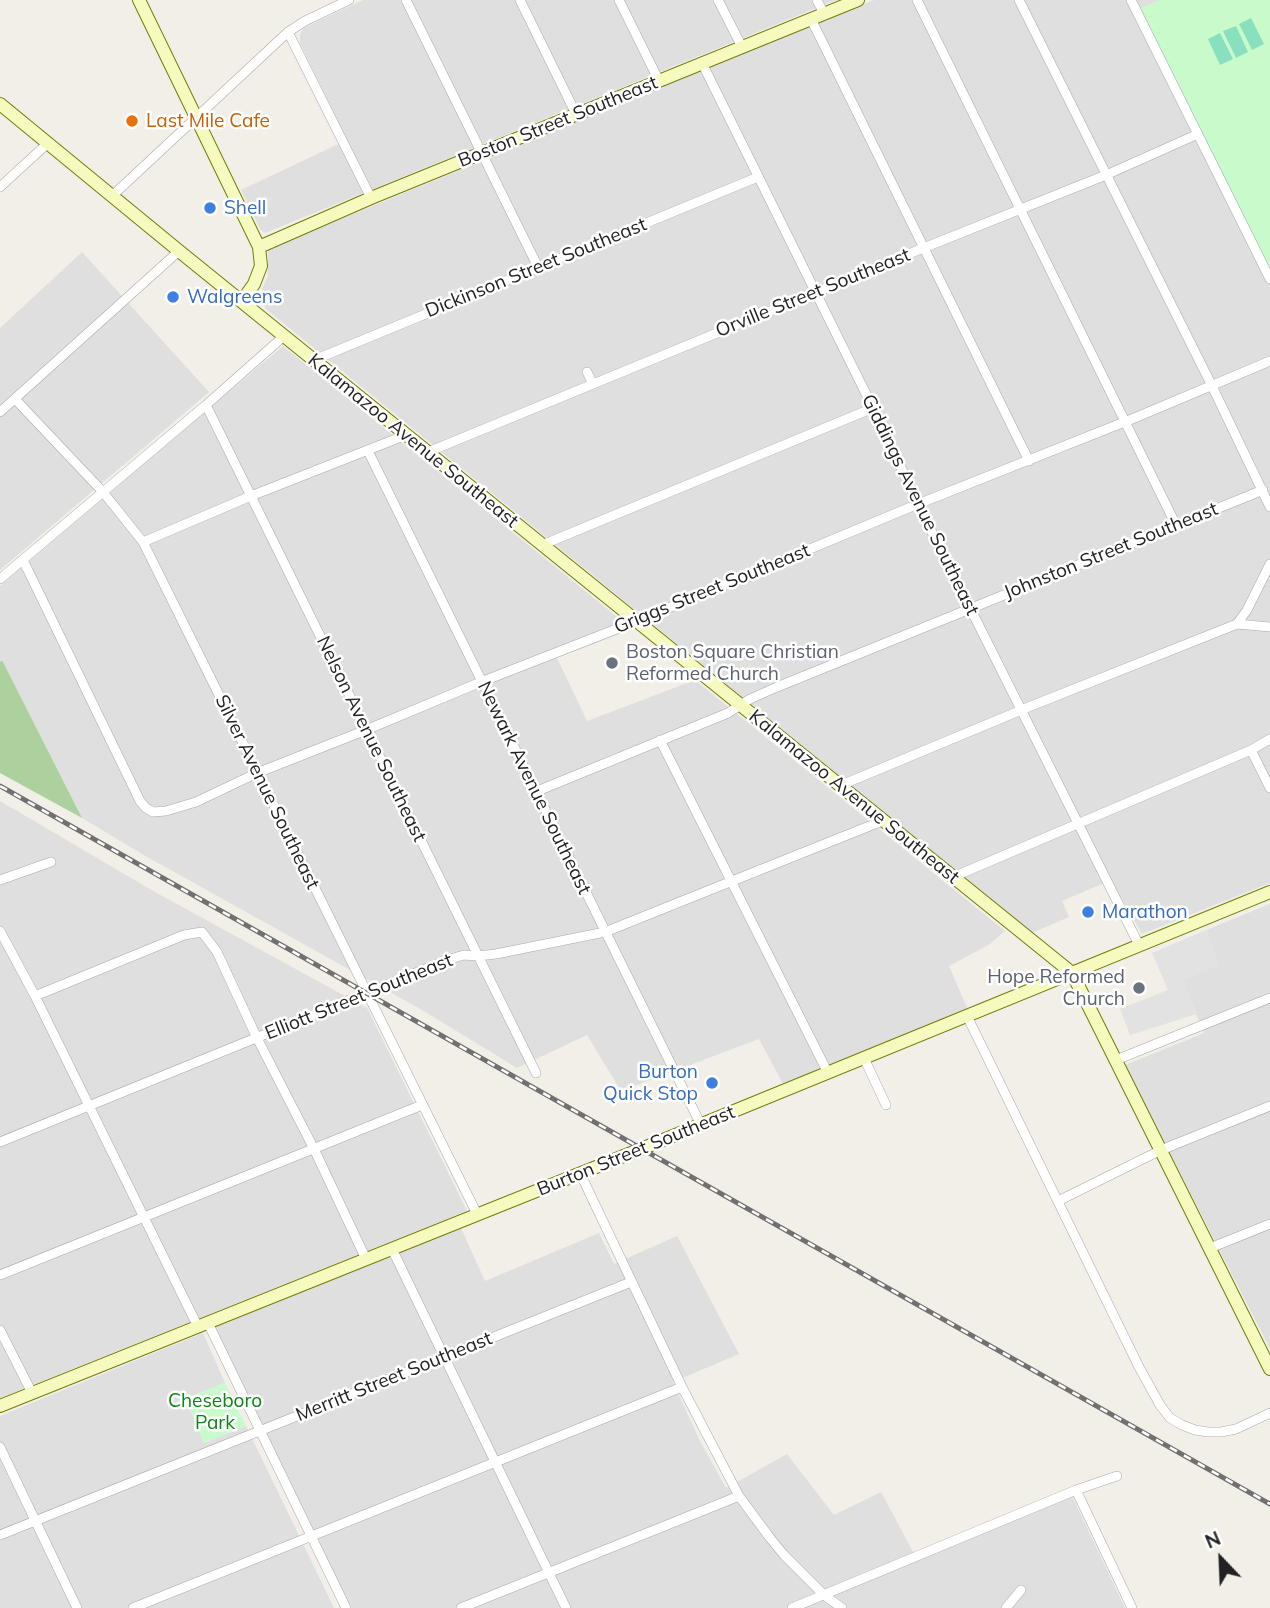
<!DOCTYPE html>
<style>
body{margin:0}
#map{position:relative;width:1270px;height:1608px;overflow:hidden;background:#f2efe9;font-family:Mulish,sans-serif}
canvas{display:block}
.north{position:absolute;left:1186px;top:1524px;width:70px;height:70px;-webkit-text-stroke:5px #fff;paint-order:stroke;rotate:337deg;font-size:19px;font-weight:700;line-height:28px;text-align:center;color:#222}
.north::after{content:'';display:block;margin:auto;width:24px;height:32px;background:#222;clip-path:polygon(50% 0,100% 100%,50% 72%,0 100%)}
</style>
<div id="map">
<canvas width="1270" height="1608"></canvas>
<div class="north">N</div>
</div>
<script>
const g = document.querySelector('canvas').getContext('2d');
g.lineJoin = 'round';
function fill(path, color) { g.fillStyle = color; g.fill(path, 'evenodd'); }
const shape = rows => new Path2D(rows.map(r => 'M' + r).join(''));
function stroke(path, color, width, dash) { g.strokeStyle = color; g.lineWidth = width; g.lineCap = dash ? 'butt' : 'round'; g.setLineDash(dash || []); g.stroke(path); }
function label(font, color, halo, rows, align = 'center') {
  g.font = font + ' Mulish,sans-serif'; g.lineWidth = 5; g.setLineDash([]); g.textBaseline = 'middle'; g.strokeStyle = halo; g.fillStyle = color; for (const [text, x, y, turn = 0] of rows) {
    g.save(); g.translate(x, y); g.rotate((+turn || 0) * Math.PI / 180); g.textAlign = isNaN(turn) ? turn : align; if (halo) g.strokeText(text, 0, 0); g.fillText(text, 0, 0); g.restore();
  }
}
fill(shape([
 [363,0,836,0,265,233,260,229,241,190,347,140,300,43,300,35,303,28],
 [874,0,1161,0,1142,8,1270,266,1270,883,1142,934,1111,880,1062,901,1069,917,1032,933,266,309,260,302,260,295,268,275,268,249],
 [82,252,209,392,0,570,0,328],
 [283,346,632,629,557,658,587,721,695,680,1005,931,990,944,949,966,968,1010,783,1084,759,1039,621,1091,587,1035,517,1068,422,1010,142,854,82,818,2,660,0,662,0,586],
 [0,801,155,892,367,1008,467,1211,0,1398],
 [1270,904,1270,1349,1125,1065,1204,1033,1182,980,1218,965,1206,930],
 [461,1228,485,1281,599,1233,614,1264,677,1236,739,1354,673,1382,699,1439,726,1488,787,1454,834,1515,881,1492,918,1561,1072,1496,1125,1608,349,1608,215,1327],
 [203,1333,225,1383,186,1399,204,1443,246,1426,334,1608,0,1608,0,1416]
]), '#e0dfdf');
fill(shape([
 [2,660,82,818,0,773,0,662]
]), '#add19e');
fill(shape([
 [1161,0,1270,0,1270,270,1204,145,1141,8],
 [225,1383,246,1426,204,1443,185,1398]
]), '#c8facc');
fill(shape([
 [1251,18,1264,44,1252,50,1239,24],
 [1236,26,1248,52,1236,58,1223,31],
 [1220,33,1233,59,1220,65,1208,39]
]), '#88e0be');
fill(shape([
 [1206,930,1219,965,1183,980,1197,1014,1130,1035,1120,1009,1168,990,1152,953]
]), '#e2e2e2');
const street = shape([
 [406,0,538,267],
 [520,0,576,114],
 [619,0,659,81],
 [718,0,742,47],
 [817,0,824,14],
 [917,0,1176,525],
 [1019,0,1212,386,1270,507],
 [1131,0,1270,279],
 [811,19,1029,461],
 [288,32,371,198],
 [702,63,873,408,918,504,1139,945],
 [0,187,48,143],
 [112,196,288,32,305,21,349,0],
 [314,360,758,177],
 [587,372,593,384],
 [15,399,103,492,143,542,477,1214],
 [206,405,536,1073],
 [0,412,179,251],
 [368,451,701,1125],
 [428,452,916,251,1106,175,1198,134],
 [143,542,251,496,406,435],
 [542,545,873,408],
 [23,560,140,801,146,808,153,812,166,811,196,802,257,773,366,730,481,682,637,621,918,504,1132,419,1270,361],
 [0,579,206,405,284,336],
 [1237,624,1247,610,1270,564],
 [660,740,828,1073],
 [1251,750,1270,788],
 [839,786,1031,706,1237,624,1270,627],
 [535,792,728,713,750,699,777,687,1263,490],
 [953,877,1251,750,1270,739],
 [0,880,51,862],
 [0,931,35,996,198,1327],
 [35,996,184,935,202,932,217,952,257,1038,314,1149,366,1259],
 [967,1016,1139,1367,1160,1405,1170,1418,1182,1425,1195,1430,1208,1432,1221,1432,1236,1429,1270,1413],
 [864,1058,886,1105],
 [1116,1060,1270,998],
 [0,1142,450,959,464,955,478,956,496,954,605,932,882,821],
 [580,1173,682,1387,739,1496,770,1538,784,1555,824,1595,842,1608],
 [1058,1201,1161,1150,1270,1106],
 [1210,1248,1270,1224],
 [392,1249,566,1608],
 [0,1275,422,1105],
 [208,1323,346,1608],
 [0,1330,32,1393],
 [0,1447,77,1608],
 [1076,1490,1132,1608],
 [0,1535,631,1282],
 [133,1608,682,1387],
 [461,1608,739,1496],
 [792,1608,1076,1490,1117,1476],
 [1006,1608,1021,1590]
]);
const secondary = shape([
 [139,0,259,247,261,266,254,284,242,301],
 [0,104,179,251,1072,973,1270,1369],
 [259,247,371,198,858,0],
 [0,1406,641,1149,1270,892]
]);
stroke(street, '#a9a9a9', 10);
stroke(secondary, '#707d05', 14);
stroke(street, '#fff', 9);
stroke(secondary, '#f7fabf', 12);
const rail = shape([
 [0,786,1270,1504]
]);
stroke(rail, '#707070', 5);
stroke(rail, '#fff', 2.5, [8]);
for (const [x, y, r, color] of [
 [132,121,7,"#e8710a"],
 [210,208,7,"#3f7fe0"],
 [173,297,7,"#3f7fe0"],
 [612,663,7,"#6b7280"],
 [1088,912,7,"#3f7fe0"],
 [1139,988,7,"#6b7280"],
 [712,1083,7,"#3f7fe0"]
]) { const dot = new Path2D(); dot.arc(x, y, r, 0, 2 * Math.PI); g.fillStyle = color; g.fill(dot); stroke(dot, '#fff', 2.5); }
label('19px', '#c56008', '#fff', [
 ["Last Mile Cafe",146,121]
], 'left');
label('19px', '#222', '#fff', [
 ["Boston Street Southeast",558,122,-22],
 ["Dickinson Street Southeast",536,268,-22],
 ["Orville Street Southeast",813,293,-22],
 ["Kalamazoo Avenue Southeast",413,441,39],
 ["Giddings Avenue Southeast",920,505,64],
 ["Johnston Street Southeast",1111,551,-22],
 ["Griggs Street Southeast",712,589,-22],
 ["Nelson Avenue Southeast",371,739,64],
 ["Newark Avenue Southeast",534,788,64],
 ["Silver Avenue Southeast",267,792,64],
 ["Kalamazoo Avenue Southeast",854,797,39],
 ["Elliott Street Southeast",359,997,-22],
 ["Burton Street Southeast",636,1151,-22],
 ["Merritt Street Southeast",394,1377,-22]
]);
label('19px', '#366cbe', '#fff', [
 ["Shell",224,208],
 ["Walgreens",187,297],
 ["Marathon",1102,912],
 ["Burton",698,1072,"right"],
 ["Quick Stop",698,1094,"right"]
], 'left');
label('19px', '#5b616d', '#fff', [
 ["Boston Square Christian",626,652],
 ["Reformed Church",626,674],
 ["Hope Reformed",1125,977,"right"],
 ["Church",1125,999,"right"]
], 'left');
label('19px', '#0c8416', '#fff', [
 ["Cheseboro",215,1401],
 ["Park",215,1423]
]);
</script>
